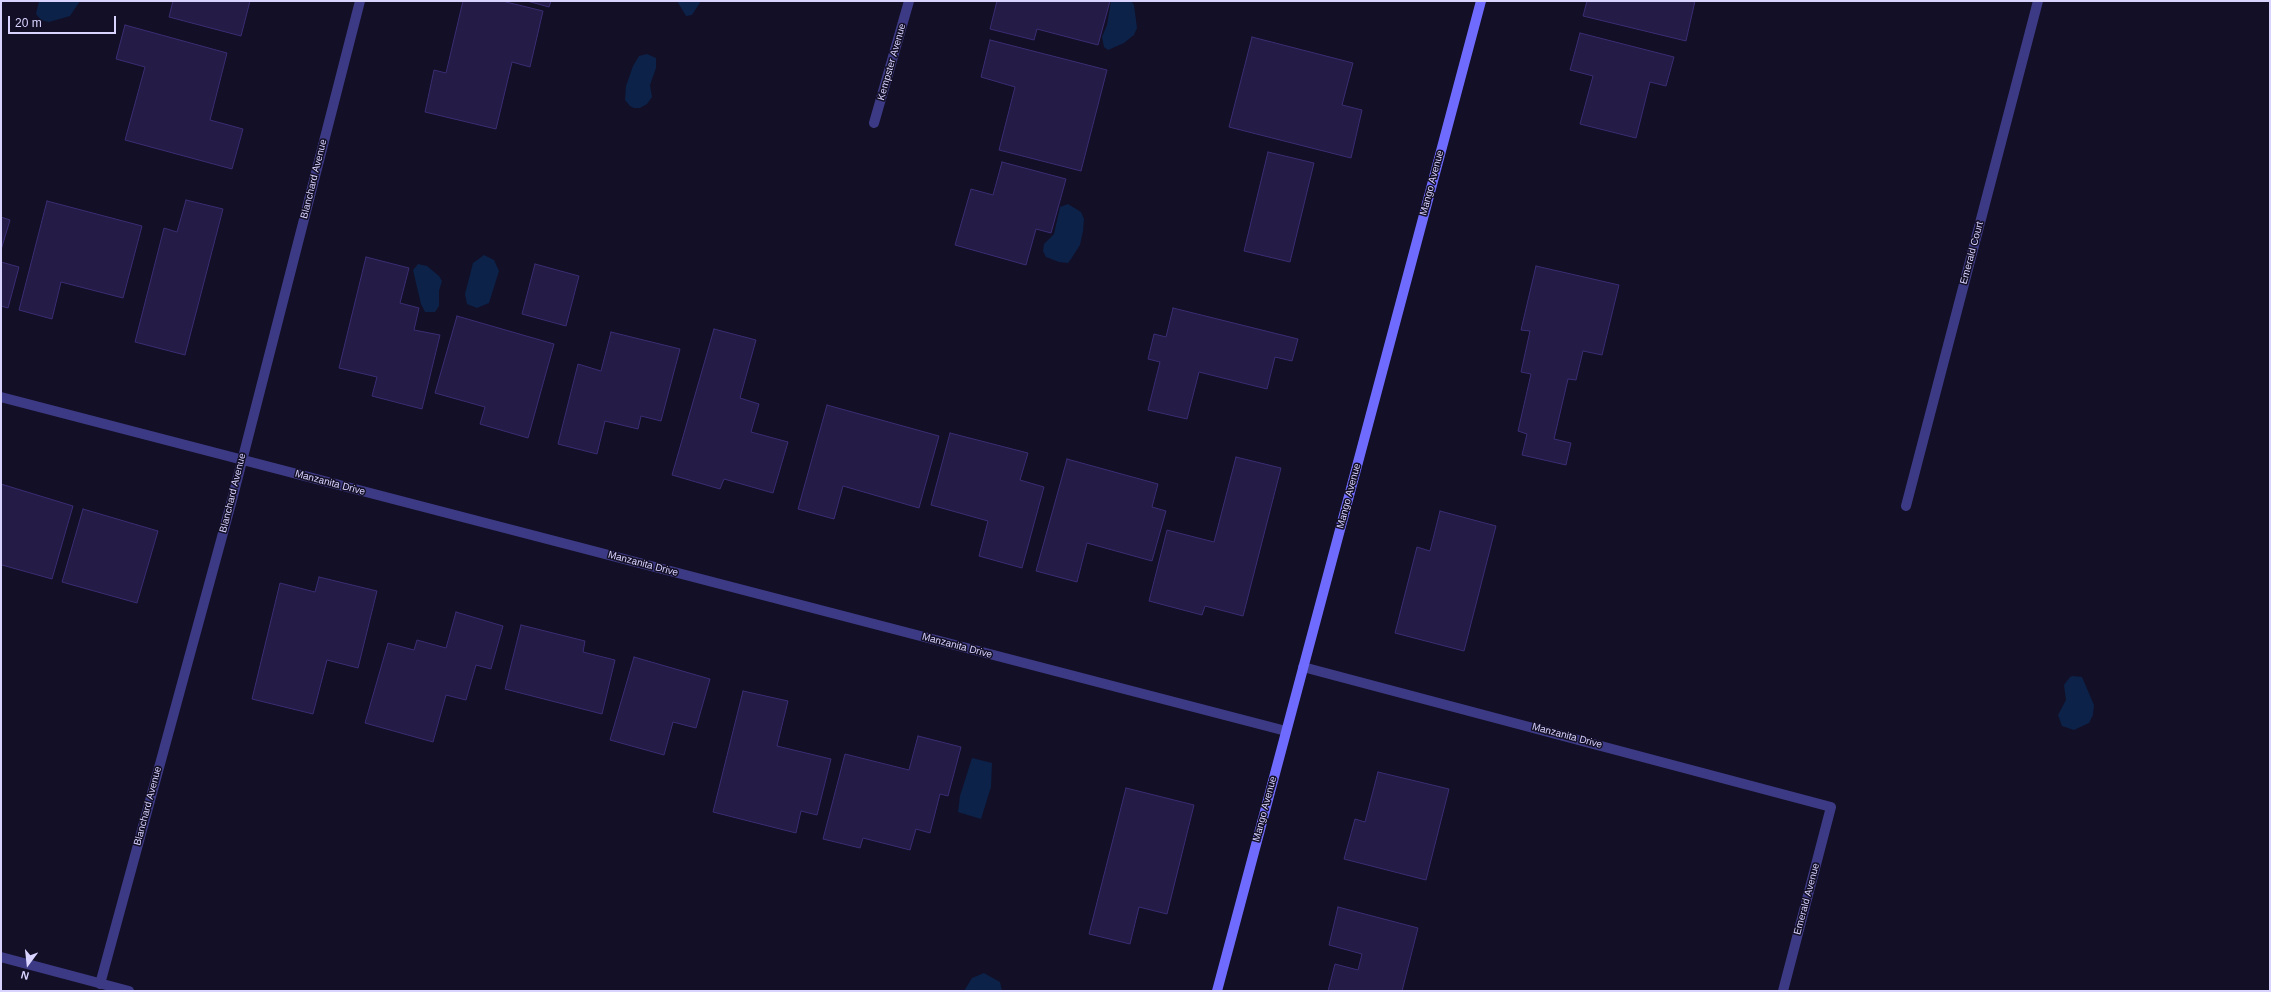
<!DOCTYPE html>
<style>
body{margin:0}
#map{position:relative;width:2271px;height:992px;overflow:hidden;background:#130f26;font-family:Arial,sans-serif}
canvas{display:block}
.frame{position:absolute;inset:0;border:2px solid #d9d4ff;pointer-events:none}
.north{position:absolute;left:8px;top:944px;width:40px;height:40px;-webkit-text-stroke:3px #130f26;paint-order:stroke;rotate:195deg;font-size:11px;font-weight:700;line-height:16px;text-align:center;color:#d9d4ff}
.north::after{content:'';display:block;margin:auto;width:14px;height:18px;background:#d9d4ff;clip-path:polygon(50% 0,100% 100%,50% 72%,0 100%)}
.scale{position:absolute;left:8px;top:16px;width:108px;height:18px;box-sizing:border-box;border:2px solid #d9d4ff;border-top:0;padding-left:5px;font-size:12px;line-height:14px;white-space:nowrap;color:#d9d4ff;-webkit-text-stroke:3px #130f26;paint-order:stroke}
</style>
<div id="map">
<canvas width="2271" height="992"></canvas>
<div class="frame"></div>
<div class="north">N</div>
<div class="scale">20 m</div>
</div>
<script>
const g = document.querySelector('canvas').getContext('2d');
g.lineJoin = 'round';
function fill(path, color) { g.fillStyle = color; g.fill(path, 'evenodd'); }
const shape = rows => new Path2D(rows.map(r => 'M' + r).join(''));
function stroke(path, color, width, dash) { g.strokeStyle = color; g.lineWidth = width; g.lineCap = dash ? 'butt' : 'round'; g.setLineDash(dash || []); g.stroke(path); }
function label(font, color, halo, rows, align = 'center') {
  g.font = font + ' Arial,sans-serif'; g.lineWidth = 3; g.setLineDash([]); g.textBaseline = 'middle'; g.strokeStyle = halo; g.fillStyle = color; for (const [text, x, y, turn = 0] of rows) {
    g.save(); g.translate(x, y); g.rotate((+turn || 0) * Math.PI / 180); g.textAlign = isNaN(turn) ? turn : align; if (halo) g.strokeText(text, 0, 0); g.fillText(text, 0, 0); g.restore();
  }
}
fill(shape([
 [39,1,80,1,70,16,49,22,41,20,36,14],
 [677,1,701,1,692,15,686,16],
 [1111,1,1131,1,1134,5,1137,28,1134,35,1124,43,1108,50,1104,47,1102,37,1107,25],
 [647,54,656,58,656,68,650,85,652,97,647,104,640,108,634,108,630,106,625,100,626,86,633,66,639,56],
 [1068,204,1081,212,1084,219,1083,231,1080,245,1071,259,1068,263,1059,262,1046,257,1043,251,1044,244,1054,234,1060,207],
 [484,255,494,260,499,271,489,303,477,308,467,304,465,294,473,263],
 [418,264,427,266,439,276,442,281,439,291,439,306,435,312,425,312,421,304,413,270],
 [2073,676,2082,677,2094,705,2093,715,2089,723,2074,730,2062,726,2058,715,2066,700,2064,685,2070,677],
 [972,758,992,763,991,787,981,819,958,812,960,796],
 [984,973,1000,982,1002,991,964,991,972,978]
]), '#0c2248');
const building = shape([
 [173,1,250,1,241,36,169,17,173,1],
 [463,1,502,1,543,11,530,67,512,62,496,129,425,112,434,70,446,73,463,1],
 [527,1,551,1,549,7,527,1],
 [997,1,1110,1,1098,45,1037,29,1034,40,990,29,997,1],
 [1587,1,1695,1,1686,41,1583,16,1587,1],
 [125,25,227,53,210,120,243,129,232,169,125,140,145,67,116,59,125,25],
 [1580,33,1674,57,1666,86,1650,82,1636,138,1580,124,1593,76,1570,70,1580,33],
 [1252,37,1353,63,1342,105,1362,110,1351,158,1229,127,1252,37],
 [990,40,1107,70,1081,171,999,150,1015,87,981,77,990,40],
 [1268,152,1314,163,1290,262,1244,251,1268,152],
 [1002,162,1066,179,1051,233,1036,229,1026,265,955,245,971,189,993,195,1002,162],
 [186,200,223,209,185,355,135,342,164,228,177,232,186,200],
 [47,201,142,226,123,298,61,282,52,319,19,310,47,201],
 [1,217,10,220,1,250,1,217],
 [366,257,409,268,400,303,419,308,414,330,440,335,422,409,372,396,377,377,339,368,366,257],
 [1,262,19,267,8,308,1,306,1,262],
 [535,264,579,276,566,326,522,314,535,264],
 [1536,266,1619,285,1602,355,1583,351,1576,380,1568,379,1554,439,1571,443,1566,465,1522,455,1527,434,1518,431,1531,374,1521,372,1530,331,1521,330,1536,266],
 [1173,308,1298,339,1292,361,1275,357,1267,389,1199,372,1187,419,1148,410,1160,362,1148,359,1154,334,1166,337,1173,308],
 [457,316,554,344,528,438,480,424,485,407,435,393,457,316],
 [714,329,756,340,740,398,759,404,751,432,788,442,773,493,724,479,720,489,672,475,714,329],
 [611,332,680,349,661,421,641,416,638,429,605,421,597,454,558,444,578,364,601,371,611,332],
 [827,405,939,436,919,508,843,486,834,519,798,509,827,405],
 [950,433,1028,453,1020,480,1044,487,1022,568,979,556,988,521,931,505,950,433],
 [1236,457,1281,468,1243,616,1205,606,1202,615,1149,601,1167,530,1214,542,1236,457],
 [1067,459,1158,484,1152,507,1166,511,1152,561,1087,543,1077,582,1036,571,1067,459],
 [1,484,73,506,52,579,2,565,1,568,1,484],
 [83,509,158,531,137,603,62,582,83,509],
 [1440,511,1496,526,1464,651,1395,633,1417,547,1430,551,1440,511],
 [319,577,377,591,358,668,327,660,313,714,252,699,280,583,315,592,319,577],
 [456,612,503,626,491,669,476,665,466,700,446,695,433,742,365,723,388,643,414,650,417,640,446,648,456,612],
 [521,625,585,641,583,652,615,660,602,714,505,689,521,625],
 [634,657,710,679,696,728,673,722,664,755,610,740,634,657],
 [743,691,788,701,777,746,831,759,817,815,801,811,796,833,713,812,743,691],
 [918,736,961,747,948,796,940,794,930,833,916,829,910,850,863,838,860,848,823,839,845,754,909,770,918,736],
 [1378,772,1449,789,1426,880,1344,859,1355,819,1365,822,1378,772],
 [1126,788,1194,805,1167,914,1139,907,1130,944,1089,934,1126,788],
 [1338,907,1418,928,1402,991,1328,991,1335,964,1358,970,1362,954,1329,945,1338,907]
]);
fill(building, '#241b47');
stroke(building, '#3b2d73', 1);
stroke(shape([
 [874,123,909,1],
 [1,397,1286,731],
 [1906,506,2038,1],
 [1303,667,1831,807,1783,991],
 [1,957,129,991],
 [100,984,232,500,360,1]
]), '#3d3a85', 10);
stroke(shape([
 [1217,991,1481,1]
]), '#6f6bff', 10);
label('10px', '#d9d4ff', '#130f26', [
 ["Kempster Avenue",892,62,-74],
 ["Blanchard Avenue",314,179,-76],
 ["Mango Avenue",1432,183,-75],
 ["Emerald Court",1972,253,-75],
 ["Manzanita Drive",330,483,15],
 ["Blanchard Avenue",233,493,-76],
 ["Mango Avenue",1349,496,-75],
 ["Manzanita Drive",643,564,15],
 ["Manzanita Drive",957,646,15],
 ["Manzanita Drive",1567,736,15],
 ["Blanchard Avenue",148,806,-75],
 ["Mango Avenue",1265,809,-75],
 ["Emerald Avenue",1807,899,-75]
]);
</script>
